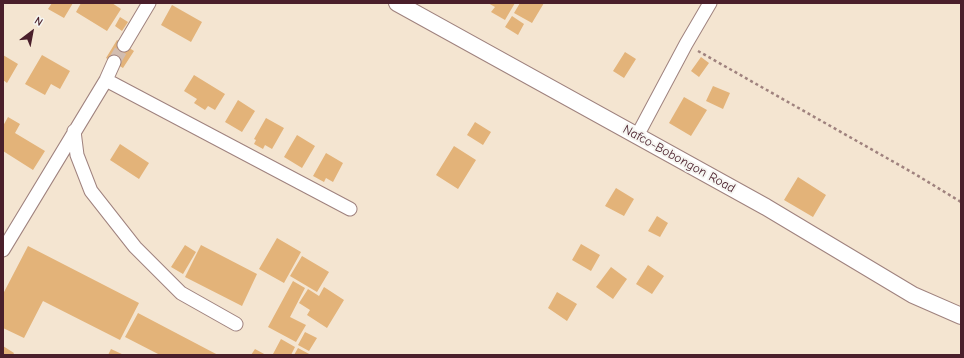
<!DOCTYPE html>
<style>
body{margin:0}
#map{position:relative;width:964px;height:358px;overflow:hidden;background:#f4e5d1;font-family:"Comic Neue",sans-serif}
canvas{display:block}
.frame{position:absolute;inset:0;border:4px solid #4a1f2b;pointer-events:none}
.north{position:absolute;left:12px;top:12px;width:40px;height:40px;-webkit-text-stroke:3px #f6f6f2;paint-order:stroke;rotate:32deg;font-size:11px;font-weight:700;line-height:16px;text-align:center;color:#4a1f2b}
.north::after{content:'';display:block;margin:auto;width:14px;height:18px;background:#4a1f2b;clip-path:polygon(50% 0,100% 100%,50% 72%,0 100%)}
</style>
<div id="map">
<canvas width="964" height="358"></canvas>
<div class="frame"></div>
<div class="north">N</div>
</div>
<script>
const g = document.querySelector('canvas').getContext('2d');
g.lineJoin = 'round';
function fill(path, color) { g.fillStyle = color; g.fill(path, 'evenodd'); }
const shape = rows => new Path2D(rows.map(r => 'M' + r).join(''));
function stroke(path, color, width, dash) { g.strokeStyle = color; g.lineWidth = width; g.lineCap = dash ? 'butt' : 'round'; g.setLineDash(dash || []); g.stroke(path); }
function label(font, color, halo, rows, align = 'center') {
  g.font = font + ' "Comic Neue",sans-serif'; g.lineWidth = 4; g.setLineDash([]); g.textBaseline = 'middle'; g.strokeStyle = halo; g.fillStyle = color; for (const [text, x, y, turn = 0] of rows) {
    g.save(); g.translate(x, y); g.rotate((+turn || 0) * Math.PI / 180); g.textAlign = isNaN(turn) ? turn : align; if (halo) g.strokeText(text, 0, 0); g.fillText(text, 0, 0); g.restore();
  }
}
fill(shape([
 [52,3,73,3,64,18,48,9],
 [81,3,112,3,121,9,107,31,76,12],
 [488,3,515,3,505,20,491,12,495,7],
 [520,3,544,3,532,23,514,13],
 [172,5,202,22,191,42,161,25],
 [512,16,524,24,518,35,505,27],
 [120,17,128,22,122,31,115,26],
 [117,40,134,51,123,68,106,58],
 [625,52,636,59,624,78,613,71],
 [3,55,18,64,7,83,3,80],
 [42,55,70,71,60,89,51,84,45,95,25,84],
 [701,57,709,63,699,77,691,71],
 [194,75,225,94,215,110,208,106,205,110,194,103,197,99,184,91],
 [713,86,730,93,723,109,706,101],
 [684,97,707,110,691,136,669,123],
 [238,100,255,111,242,132,225,122],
 [8,117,20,124,15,133,45,151,33,170,3,151,3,126],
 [266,118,284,128,272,149,265,145,263,149,254,144,256,140,254,139],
 [475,122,491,132,483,145,467,135],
 [297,135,315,146,302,168,284,157],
 [120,144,149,163,139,179,110,160],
 [454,146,476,160,458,189,436,175],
 [326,153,343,163,333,182,326,178,324,182,313,176],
 [798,177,826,195,813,217,784,200],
 [616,188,634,199,624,216,605,206],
 [657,216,668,223,660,237,648,231],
 [277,238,301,252,284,283,259,269],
 [581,244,600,255,591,271,572,260],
 [185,245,196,252,183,274,171,267],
 [201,245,257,274,242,306,185,277],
 [28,246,139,303,120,340,43,301,24,338,3,328,3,294],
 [302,256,329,272,317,292,290,276],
 [648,265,664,276,652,294,636,284],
 [611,267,627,279,613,299,596,287],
 [293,281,305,288,290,317,306,325,296,342,268,327],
 [324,287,344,300,327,328,307,315,310,310,299,303,308,289,319,296],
 [557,292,577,304,567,321,548,308],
 [138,313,218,355,160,355,125,337],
 [305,332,317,338,309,351,298,345],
 [281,339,295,347,291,355,273,354],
 [3,346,14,353,13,355,3,355],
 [298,348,311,355,294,355],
 [111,349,124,355,108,355],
 [255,349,266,355,251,355]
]), '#e3b379');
stroke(shape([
 [114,62,124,45]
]), '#d2bdb0', 13, [13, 6]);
const minor = shape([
 [124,45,149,3],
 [106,80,350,209],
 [74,131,77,155,91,191,135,247,181,293,236,324],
 [637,136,686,44,710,3],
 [3,250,106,80,114,62]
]);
const tertiary = shape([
 [397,3,766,207,913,295,961,316]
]);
stroke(minor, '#9f827e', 15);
stroke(tertiary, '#9f827e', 18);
stroke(shape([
 [698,51,915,174,961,202]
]), '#9f827e', 2.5, [3, 3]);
stroke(minor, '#fff', 13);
stroke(tertiary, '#fff', 16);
label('13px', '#4a1f2b', '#f6f6f2', [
 ["Nafco-Bobongon Road",679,159,29]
]);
</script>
